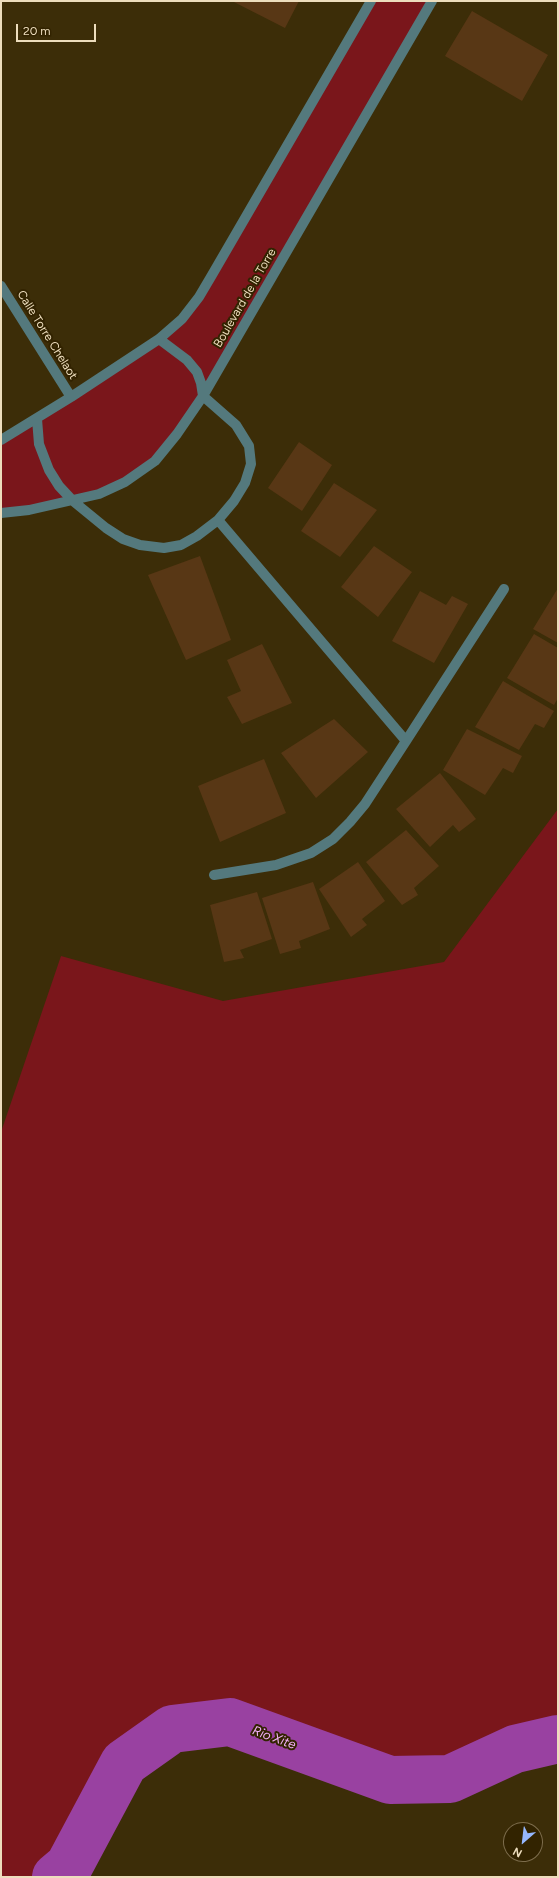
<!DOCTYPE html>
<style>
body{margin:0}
#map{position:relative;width:559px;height:1878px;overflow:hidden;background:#3c2d08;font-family:Figtree,sans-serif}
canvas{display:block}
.frame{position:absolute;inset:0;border:2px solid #edddbd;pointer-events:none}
.north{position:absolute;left:503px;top:1822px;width:40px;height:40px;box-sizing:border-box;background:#322300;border:1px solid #7d6d4c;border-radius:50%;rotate:208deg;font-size:11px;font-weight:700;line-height:16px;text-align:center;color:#edddbd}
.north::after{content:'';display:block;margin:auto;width:14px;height:18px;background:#95b7fd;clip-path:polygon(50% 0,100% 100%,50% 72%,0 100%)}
.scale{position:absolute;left:16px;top:24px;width:80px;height:18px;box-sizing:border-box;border:2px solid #edddbd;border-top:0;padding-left:5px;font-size:12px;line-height:14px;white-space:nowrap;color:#edddbd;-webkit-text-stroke:3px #322300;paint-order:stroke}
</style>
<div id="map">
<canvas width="559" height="1878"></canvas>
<div class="frame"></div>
<div class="north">N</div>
<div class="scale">20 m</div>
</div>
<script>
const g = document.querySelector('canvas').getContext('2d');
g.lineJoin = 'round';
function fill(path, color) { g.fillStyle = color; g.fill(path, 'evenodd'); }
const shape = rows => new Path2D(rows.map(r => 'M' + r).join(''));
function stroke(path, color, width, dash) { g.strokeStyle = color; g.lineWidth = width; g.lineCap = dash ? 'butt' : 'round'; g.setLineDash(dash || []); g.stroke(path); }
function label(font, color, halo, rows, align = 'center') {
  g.font = font + ' Figtree,sans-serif'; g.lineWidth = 4; g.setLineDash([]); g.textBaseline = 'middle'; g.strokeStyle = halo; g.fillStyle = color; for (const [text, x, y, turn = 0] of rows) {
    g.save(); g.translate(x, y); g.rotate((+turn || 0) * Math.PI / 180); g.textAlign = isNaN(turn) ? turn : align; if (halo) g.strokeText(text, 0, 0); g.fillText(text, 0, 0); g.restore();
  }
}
fill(shape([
 [371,1,432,1,203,396,155,461,99,494,1,513,1,440,182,318],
 [558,809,558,1739,515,1749,450,1779,390,1780,230,1722,173,1729,124,1763,69,1866,56,1877,1,1877,1,1132,61,956,223,1001,444,962]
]), '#7a161b');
stroke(shape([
 [56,1877,69,1866,124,1763,172,1729,230,1722,390,1780,450,1779,515,1749,558,1739]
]), '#9941a1', 48);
fill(shape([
 [232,1,299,1,285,28],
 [472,11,548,55,522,101,445,56],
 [299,442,332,465,302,511,268,488],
 [334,483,377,510,340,557,301,531],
 [374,546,412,572,378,617,341,587],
 [200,556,231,640,186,660,148,575],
 [558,588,558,643,533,629],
 [420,591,446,605,452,596,468,604,434,663,392,641],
 [534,634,558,648,558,698,554,705,507,678],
 [262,644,292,703,242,724,227,697,241,691,227,660],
 [503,681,554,711,544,728,535,724,519,750,475,727],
 [334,719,368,752,316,798,281,753],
 [467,729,522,756,513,773,503,768,485,795,443,770],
 [264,759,286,813,220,842,198,786],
 [440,773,476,819,459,832,453,825,430,847,396,809],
 [406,830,439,866,414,888,418,895,402,905,366,862],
 [358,862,385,901,362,919,367,925,351,937,319,889],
 [313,882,330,929,299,941,301,948,280,954,262,898],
 [257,892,272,939,240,950,244,958,224,962,210,905]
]), '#583715');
stroke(shape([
 [1,286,71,397],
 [37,419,39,444,49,470,59,486,73,501,106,528,123,539,140,545,164,548,181,545,197,536,218,520,234,501,245,483,251,464,249,446,236,425,203,396,201,383,197,372,187,360,159,339],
 [1,440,71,397,159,339,182,319,199,297,212,275,371,1],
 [1,513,29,510,99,494,125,482,155,461,177,434,203,396,432,1],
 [218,520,406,741],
 [214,875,276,865,311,853,333,839,350,822,365,804,406,741,504,589]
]), '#54797d', 10);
label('12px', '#edddbd', '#322300', [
 ["Boulevard de la Torre",245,298,-60],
 ["Calle Torre Chelaot",47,335,58]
]);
label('italic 13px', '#f1aff6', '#322300', [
 ["Rio Xite",274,1738,20]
]);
</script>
